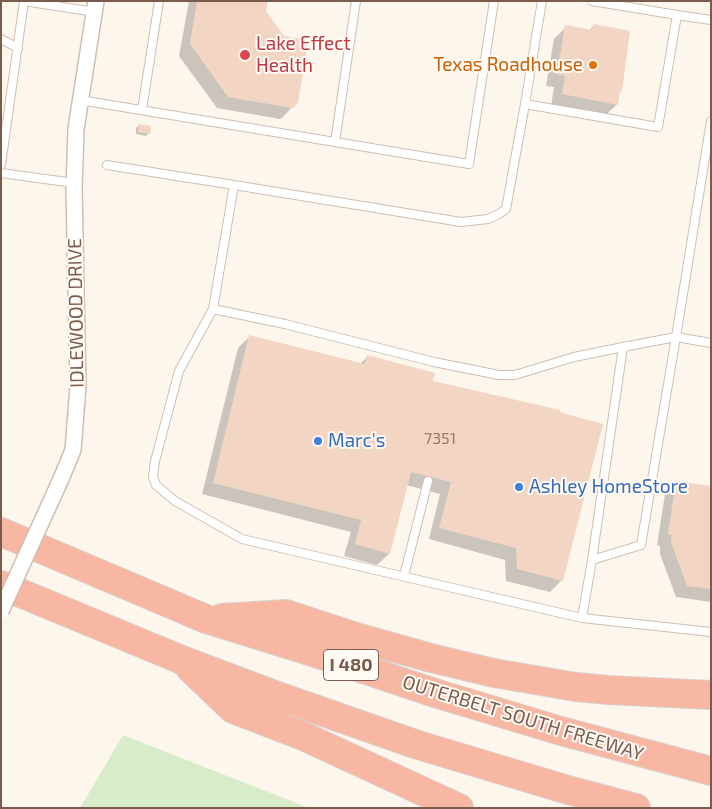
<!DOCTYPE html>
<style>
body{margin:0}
#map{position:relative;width:712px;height:809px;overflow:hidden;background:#fdf6ec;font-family:"Exo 2",sans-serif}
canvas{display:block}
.frame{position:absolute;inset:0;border:2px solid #7a5c4d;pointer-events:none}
</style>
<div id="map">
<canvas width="712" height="809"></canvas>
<div class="frame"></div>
</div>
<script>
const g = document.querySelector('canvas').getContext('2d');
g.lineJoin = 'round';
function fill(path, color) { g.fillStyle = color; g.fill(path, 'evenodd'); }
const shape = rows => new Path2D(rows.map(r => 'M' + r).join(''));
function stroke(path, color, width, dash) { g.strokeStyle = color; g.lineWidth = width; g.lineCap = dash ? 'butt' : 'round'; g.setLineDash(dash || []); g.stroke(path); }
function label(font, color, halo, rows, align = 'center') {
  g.font = font + ' "Exo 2",sans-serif'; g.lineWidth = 4; g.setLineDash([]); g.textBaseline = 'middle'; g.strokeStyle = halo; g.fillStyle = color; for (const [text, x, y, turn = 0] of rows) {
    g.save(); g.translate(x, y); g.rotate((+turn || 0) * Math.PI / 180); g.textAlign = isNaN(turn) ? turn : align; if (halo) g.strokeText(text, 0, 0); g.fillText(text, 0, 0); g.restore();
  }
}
fill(shape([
 [123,735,309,808,80,808]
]), '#d8ecc9');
fill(shape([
 [189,1,267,1,265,11,294,105,282,118,280,119,217,108,179,56],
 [594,25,621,91,619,93,617,104,605,116,551,106,554,87,546,86,554,39,566,27,589,31],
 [139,125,149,133,146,136,136,134,136,128],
 [250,336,360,364,367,357,432,382,562,580,550,592,506,581,505,560,429,539,440,494,406,485,389,554,377,565,344,556,351,532,202,494,238,348],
 [677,482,711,488,711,602,676,597,660,554,660,546,657,545,665,494]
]), '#0003');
fill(shape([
 [197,1,268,1,266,11,284,36,307,40,308,43,298,103,293,108,228,97,190,44],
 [594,24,630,31,622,91,620,91,618,105,562,94,565,76,557,74,565,25,592,30],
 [139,124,151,126,150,134,138,132],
 [249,335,365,364,367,355,435,373,433,381,560,410,560,412,566,414,603,424,563,581,517,569,516,548,439,528,451,482,411,472,390,554,355,544,361,520,213,483],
 [676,481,711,486,711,589,687,586,671,542,672,535,668,534]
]), '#f3d5c3');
const lane = shape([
 [356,1,335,142,469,164,494,1],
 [542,1,525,104,658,127,677,15,592,1],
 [677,15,711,20],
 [1,39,18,48],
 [80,100,335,142],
 [142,110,159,1],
 [711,121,676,337,711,343],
 [1,165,24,1,95,12],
 [107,165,234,185,213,309,285,324,434,362,499,375,515,375,574,357,623,347,676,337,641,545,592,560,623,347],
 [1,173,74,183],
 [234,185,461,222,488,219,499,214,506,209,525,104],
 [213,309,179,371,155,461,153,477,156,485,175,501,242,539,582,618,592,560],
 [404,576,428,481],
 [582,618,711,632]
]);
const street = shape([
 [61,479,73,450,78,386,74,189,76,129,96,1]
]);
const highway = shape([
 [1,532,206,619,309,651,438,694,561,731,711,771],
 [1,585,182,660,283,698,418,745,568,790,636,808],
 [222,618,286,614,356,637,431,658,494,673,576,687,608,690,711,695],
 [190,668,233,709,303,736,459,808]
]);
stroke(lane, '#d1beb0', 10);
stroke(street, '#d1beb0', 18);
stroke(highway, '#dad1cd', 30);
stroke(lane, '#fff', 8);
stroke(street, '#fff', 15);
stroke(highway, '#f7b7a3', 28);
const streetBridge = shape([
 [1,611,61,479]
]);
stroke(streetBridge, '#d1beb0', 18, []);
stroke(streetBridge, '#fff', 15);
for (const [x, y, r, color] of [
 [245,55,6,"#e0444e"],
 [593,65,5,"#e8710a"],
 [318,441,5,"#3f7fe0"],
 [519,487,5,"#3f7fe0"]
]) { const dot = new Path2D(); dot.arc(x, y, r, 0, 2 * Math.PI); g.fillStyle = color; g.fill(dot); stroke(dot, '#fffaf3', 2); }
label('16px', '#987a6a', null, [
 ["7351",440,439]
]);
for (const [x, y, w] of [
 [351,665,55]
]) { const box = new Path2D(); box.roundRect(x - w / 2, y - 15.5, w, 31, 4); g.fillStyle = '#fffaf3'; g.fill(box); stroke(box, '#7a5c4d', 1); }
label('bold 18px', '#7a5c4d', null, [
 ["I 480",351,665]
]);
label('19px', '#be3a42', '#fffaf3', [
 ["Lake Effect",256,44],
 ["Health",256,66]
], 'left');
label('19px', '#c56008', '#fffaf3', [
 ["Texas Roadhouse",583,65]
], 'right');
label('19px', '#7a5c4d', '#fffaf3', [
 ["IDLEWOOD DRIVE",76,313,-91],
 ["OUTERBELT SOUTH FREEWAY",523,718,17]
]);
label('19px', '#366cbe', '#fffaf3', [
 ["Marc's",328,441],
 ["Ashley HomeStore",529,487]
], 'left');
</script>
